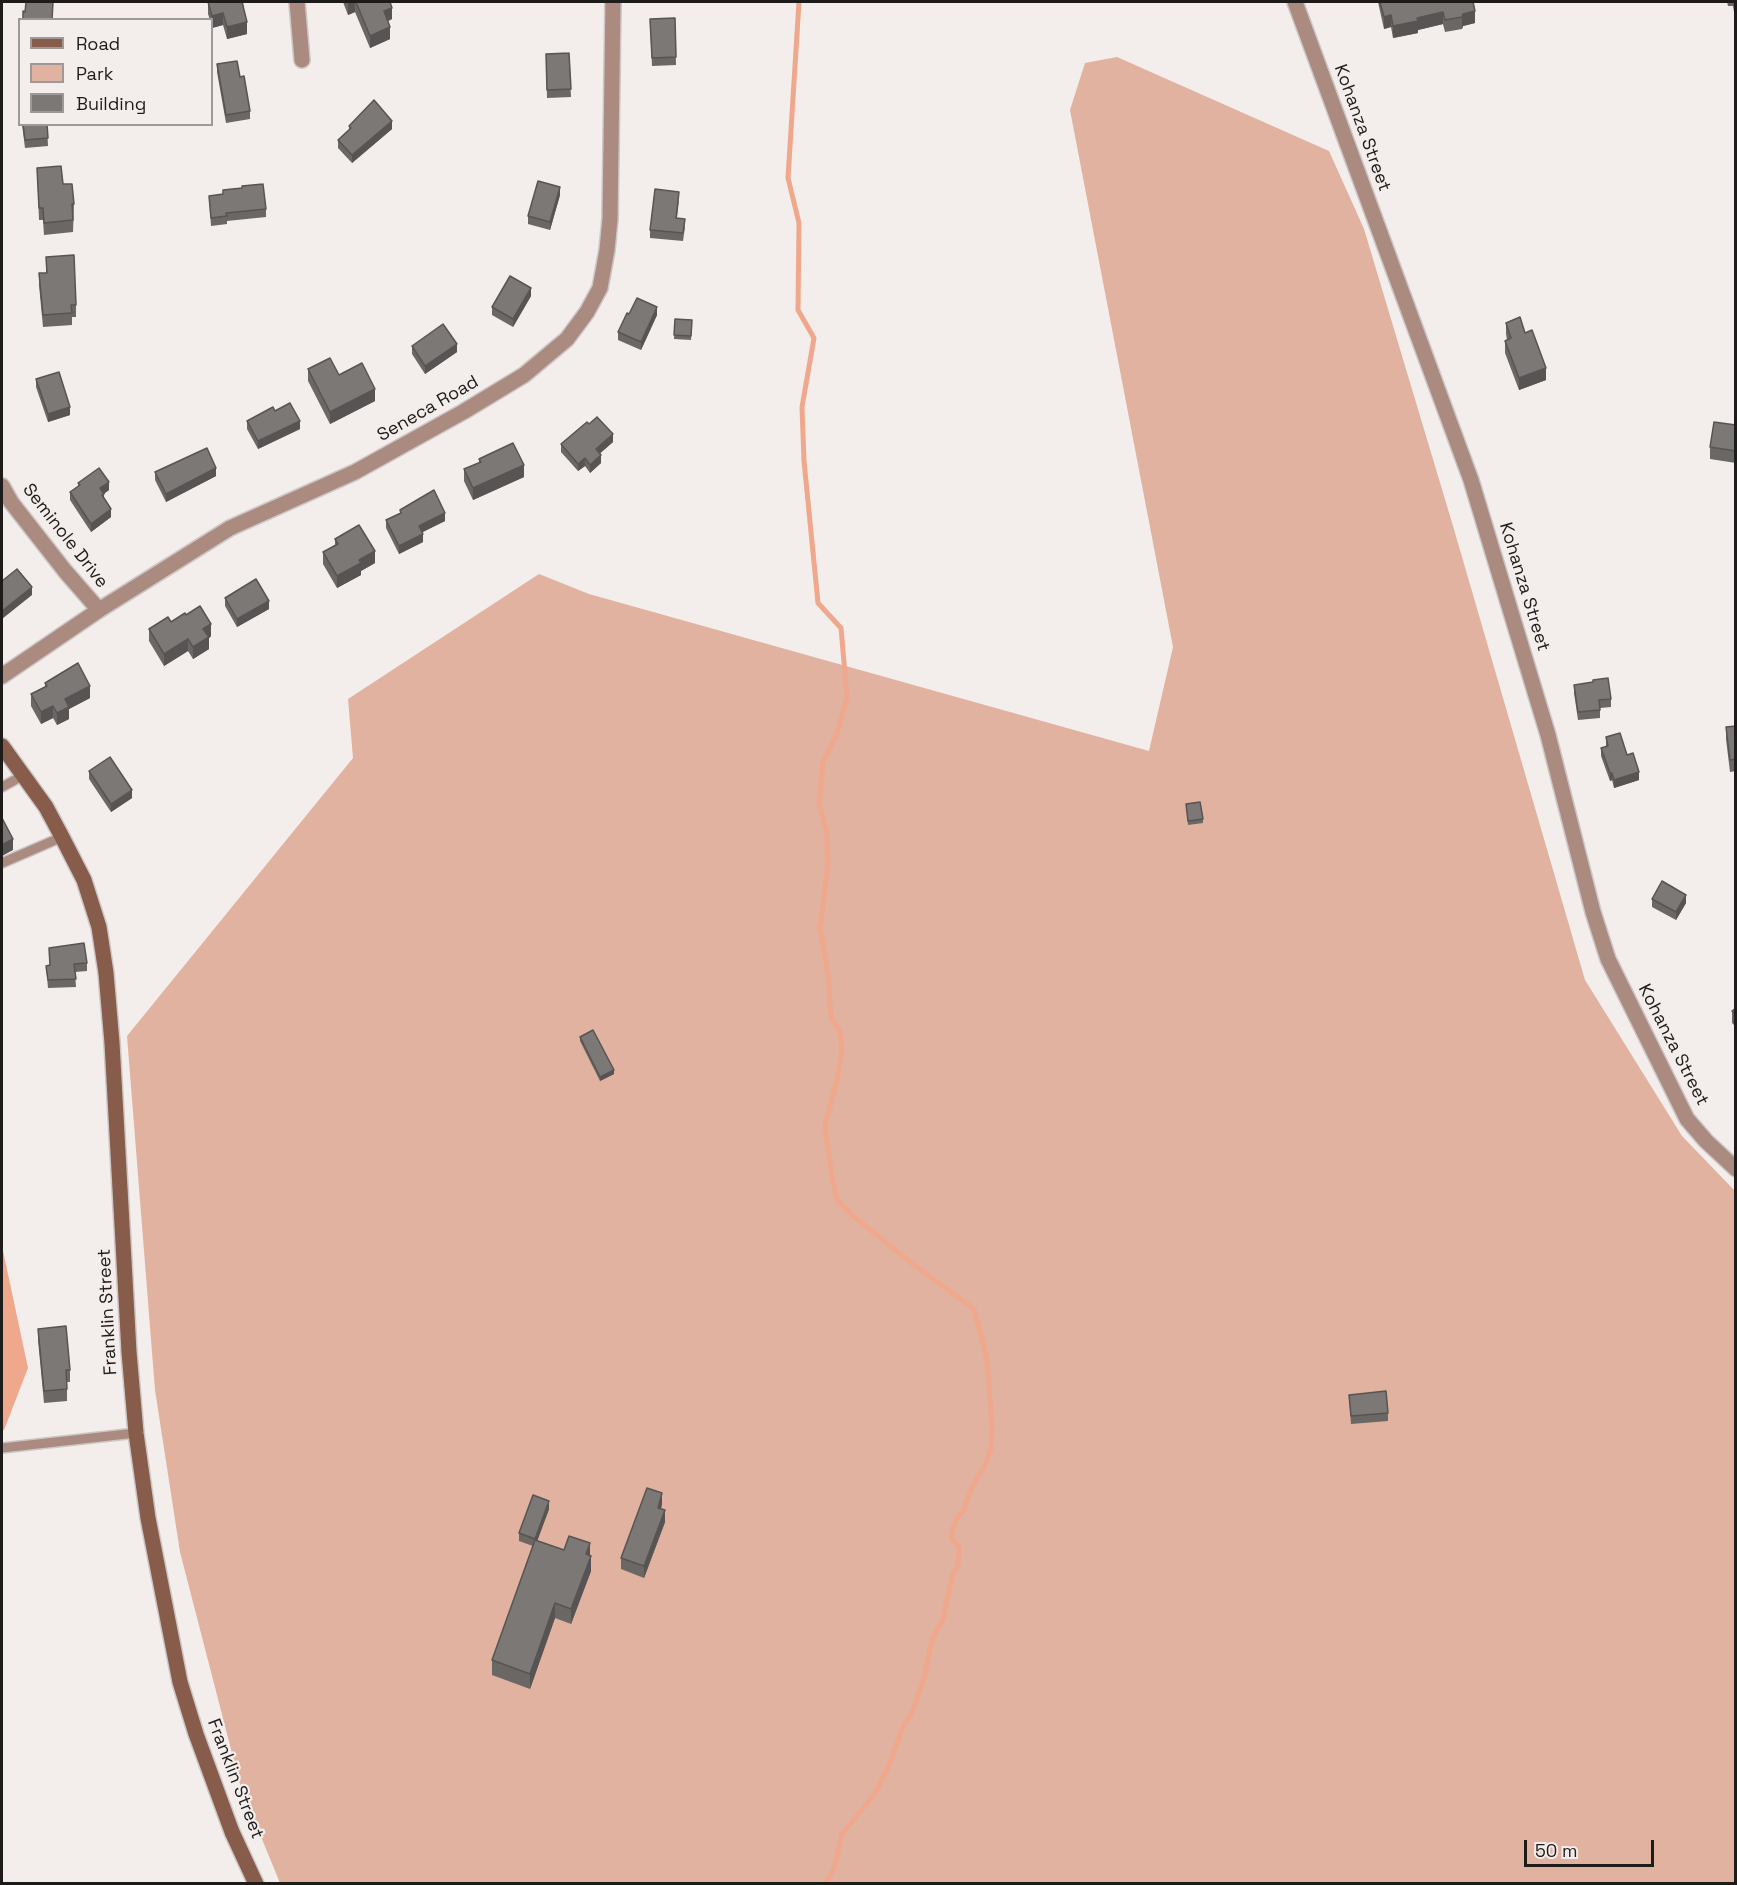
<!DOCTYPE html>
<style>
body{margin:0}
#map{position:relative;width:1737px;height:1885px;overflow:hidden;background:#f3edeb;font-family:"Space Grotesk",sans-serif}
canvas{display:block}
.frame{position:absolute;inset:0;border:3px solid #1d1c1b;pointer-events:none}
.legend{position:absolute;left:18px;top:18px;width:195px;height:108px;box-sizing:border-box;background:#f3edeb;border:2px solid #9d9998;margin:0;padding:8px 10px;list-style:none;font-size:18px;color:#1d1c1b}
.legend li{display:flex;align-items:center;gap:12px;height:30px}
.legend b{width:30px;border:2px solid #9d9998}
.scale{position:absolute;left:1524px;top:1840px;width:130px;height:27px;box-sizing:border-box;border:3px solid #1d1c1b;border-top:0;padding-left:8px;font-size:18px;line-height:21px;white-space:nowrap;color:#1d1c1b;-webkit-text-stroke:4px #f3edeb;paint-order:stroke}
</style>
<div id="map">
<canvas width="1737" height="1885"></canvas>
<div class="frame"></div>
<ul class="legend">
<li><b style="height:8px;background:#885c4a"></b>Road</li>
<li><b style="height:16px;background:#e0b29f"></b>Park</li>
<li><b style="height:16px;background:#7c7876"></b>Building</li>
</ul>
<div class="scale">50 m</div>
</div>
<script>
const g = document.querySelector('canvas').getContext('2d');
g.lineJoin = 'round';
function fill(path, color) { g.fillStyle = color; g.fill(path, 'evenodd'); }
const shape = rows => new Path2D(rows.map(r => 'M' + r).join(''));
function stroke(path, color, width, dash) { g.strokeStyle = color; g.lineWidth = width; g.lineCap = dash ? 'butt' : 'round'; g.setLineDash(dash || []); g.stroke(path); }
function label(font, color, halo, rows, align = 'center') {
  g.font = font + ' "Space Grotesk",sans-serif'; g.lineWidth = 4.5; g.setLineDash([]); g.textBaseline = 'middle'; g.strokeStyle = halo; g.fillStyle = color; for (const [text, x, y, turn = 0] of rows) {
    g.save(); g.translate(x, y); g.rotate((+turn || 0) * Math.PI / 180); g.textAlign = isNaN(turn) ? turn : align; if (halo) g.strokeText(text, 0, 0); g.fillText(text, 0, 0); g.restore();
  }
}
fill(shape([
 [1117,57,1329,151,1364,229,1453,526,1585,980,1682,1136,1735,1191,1735,1883,280,1883,241,1788,180,1552,155,1390,127,1036,353,758,348,699,539,574,589,594,1149,751,1173,647,1070,110,1085,63]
]), '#e0b29f');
fill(shape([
 [2,1246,28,1368,4,1430,2,1430]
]), '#f0a88c');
stroke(shape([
 [799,2,788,178,799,223,798,310,814,338,802,407,804,461,818,603,841,628,847,697,837,734,823,762,819,804,827,833,828,865,820,928,828,974,831,1018,840,1032,842,1050,837,1081,825,1125,832,1178,837,1200,852,1215,910,1262,974,1309,987,1359,992,1425,991,1449,984,1467,970,1491,964,1510,957,1518,953,1528,951,1538,959,1547,958,1565,952,1577,943,1619,932,1640,924,1678,913,1710,902,1729,888,1768,873,1796,842,1834,834,1868,825,1884]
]), '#f0a88c', 5);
const lane = shape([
 [2,787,24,775],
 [2,863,62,837],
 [2,1448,136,1433]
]);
const street = shape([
 [297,2,302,60],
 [1295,2,1471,480,1548,735,1593,912,1608,959,1687,1119,1706,1141,1736,1169],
 [2,486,11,502,65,571,99,610],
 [2,676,99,610,230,528,355,472,463,412,524,375,567,339,587,312,600,288,607,250,610,219,613,2]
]);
const secondary = shape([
 [2,746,46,807,62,837,84,880,99,927,106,973,112,1043,129,1352,136,1433,148,1518,180,1682,196,1734,232,1832,256,1884]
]);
stroke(lane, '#ccc7c6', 12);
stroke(street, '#ccc7c6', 18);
stroke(secondary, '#ccc7c6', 18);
stroke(lane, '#ab8b7f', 9);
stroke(street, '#ab8b7f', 15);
stroke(secondary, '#885c4a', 15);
fill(shape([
 [208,2,243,2,247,34,227,39,223,25,212,28,212,20,210,20,208,14],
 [343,2,390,2,392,19,388,21,390,39,370,48,355,12,348,15],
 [1378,2,1473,2,1475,23,1463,26,1462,29,1445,32,1443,24,1418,30,1418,33,1393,38,1391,27,1384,29],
 [1727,2,1736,2,1736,24,1733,6,1728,6],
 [675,18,676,65,652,66,650,19],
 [569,53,571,97,547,98,546,54],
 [217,64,240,77,250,111,250,119,226,123,217,72],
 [22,124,47,124,48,146,25,148],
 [349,126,392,129,352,163,338,148,338,140,349,130],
 [37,168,63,184,74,204,73,232,44,235,43,220,39,220],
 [560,195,550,230,528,224,528,216],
 [209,196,266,209,266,217,227,221,227,224,211,226],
 [679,200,677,218,685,227,683,241,650,238,650,230],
 [46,257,76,305,76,317,72,317,72,325,43,327,39,285,39,273,46,273],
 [531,296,513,327,492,315,492,307],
 [629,314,657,315,641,350,618,340,618,332],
 [675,319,692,320,691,340,674,339],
 [1506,323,1546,380,1519,390,1505,353,1505,341,1507,340,1506,334],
 [412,346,457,352,425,374,412,354],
 [308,369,339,375,375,401,330,424,308,381],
 [36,379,70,415,48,422,36,387],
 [275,411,300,429,258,449,247,429,247,421],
 [1736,425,1736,463,1710,459,1710,447],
 [613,442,600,453,601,463,590,473,585,466,578,471,561,452,561,444],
 [479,459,524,477,473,500,464,481,464,469,479,463],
 [155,472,216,476,166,502,155,480],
 [78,483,109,490,104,494,104,498,111,517,91,532,70,500,70,492,78,486],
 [400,510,445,521,422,532,423,542,399,554,386,528,386,520,400,513],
 [335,539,375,563,361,571,361,575,337,588,323,564,323,552,335,545],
 [225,598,269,609,237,627,225,606],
 [186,615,211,636,209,638,209,649,193,659,188,651,164,666,149,641,149,629,171,622],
 [45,683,90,698,69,709,69,719,57,725,53,718,41,724,31,706,31,694,45,687],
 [1574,685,1611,699,1611,707,1600,708,1600,718,1578,720,1574,693],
 [1736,726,1736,771,1730,772,1726,739,1726,727],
 [1606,737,1627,755,1639,780,1614,788,1612,780,1610,781,1601,756,1601,748,1606,747],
 [89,771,132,798,111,812,89,779],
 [1186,804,1203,819,1203,823,1188,825],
 [1652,899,1686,903,1676,920,1652,907],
 [49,948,87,963,87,971,75,972,76,987,48,988,46,966,50,966],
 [1736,1008,1736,1027,1732,1023,1732,1011],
 [580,1037,614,1074,600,1081,580,1041],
 [38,1329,70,1370,70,1382,67,1382,67,1401,44,1403,38,1340],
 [1349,1395,1388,1413,1388,1421,1351,1424],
 [662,1504,661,1509,665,1522,644,1578,621,1569,621,1558],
 [549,1509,537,1541,564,1550,590,1556,591,1571,571,1624,555,1618,530,1689,492,1675,492,1660,533,1546,519,1541,519,1533]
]), '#6b6765');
fill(shape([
 [351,2,355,2,355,12,348,15,348,3],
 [392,8,392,19,384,23,384,11],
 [1475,11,1475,23,1463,26,1462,29,1462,17,1463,14],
 [1443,12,1443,24,1418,30,1418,33,1393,38,1393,26,1417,18],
 [223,13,223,25,212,28,212,16],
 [1391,15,1391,27,1384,29,1384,17],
 [247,22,247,34,227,39,227,27],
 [390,27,390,39,370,48,370,36],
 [392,121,392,129,352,163,352,155],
 [560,187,560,195,550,230,550,222],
 [531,288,531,296,513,327,513,319],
 [657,307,657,315,641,350,641,342],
 [457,344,457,352,425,374,425,366],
 [1546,368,1546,380,1519,390,1519,378],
 [375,389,375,401,330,424,330,412],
 [70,407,70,415,48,422,48,414],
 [300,421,300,429,258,449,258,441],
 [613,434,613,442,596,457,596,449],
 [601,455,601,463,590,473,590,465],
 [585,458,585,466,578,471,578,464],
 [524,465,524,477,473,500,473,488],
 [216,468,216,476,166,502,166,494],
 [109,482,109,490,100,496,100,488],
 [111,509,111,517,91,532,91,524],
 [445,513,445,521,419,534,419,526],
 [423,534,423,542,399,554,399,546],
 [375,551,375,563,361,571,361,575,337,588,337,576,359,560],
 [32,587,32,595,2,619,2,611],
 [269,601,269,609,237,627,237,619],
 [211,624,211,636,209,638,209,649,193,659,193,647,203,629],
 [188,639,188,651,164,666,164,654],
 [90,686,90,698,69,709,69,719,57,725,57,713,65,699],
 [53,706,53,718,41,724,41,712],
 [1639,772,1639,780,1614,788,1614,780],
 [1610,773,1612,773,1612,780,1610,781],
 [132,790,132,798,111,812,111,804],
 [13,839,13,850,2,856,2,845],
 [1686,895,1686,903,1676,920,1676,912],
 [614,1070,614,1074,600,1081,600,1077],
 [662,1493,662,1504,658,1519,658,1508],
 [549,1501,549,1509,535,1547,535,1539],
 [665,1510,665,1522,644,1578,644,1566],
 [590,1543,590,1558,586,1554],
 [591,1556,591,1571,571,1624,571,1609],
 [555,1603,555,1618,530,1689,530,1674]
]), '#575453');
const building = shape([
 [26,2,53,2,52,20,23,20,23,11,25,12,26,2],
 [208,2,242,2,247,22,227,27,223,13,212,16,208,2],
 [356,2,390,2,392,8,384,11,390,27,370,36,356,2],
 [1380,2,1473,2,1475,11,1463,14,1462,17,1445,20,1443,12,1417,18,1418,21,1393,26,1391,15,1384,17,1380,2],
 [1734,2,1736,2,1736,12,1735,12,1734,2],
 [675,18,676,57,652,58,650,19,675,18],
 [569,53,571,89,547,90,546,54,569,53],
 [237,61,240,77,244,76,250,111,226,115,217,64,237,61],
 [374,100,392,121,352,155,338,140,351,128,349,126,374,100],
 [23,124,47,124,48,138,25,140,23,124],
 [61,166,63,184,72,184,74,204,72,204,73,220,44,223,43,208,39,208,37,168,61,166],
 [538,181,560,187,550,222,528,216,538,181],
 [263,184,266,209,226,213,227,216,211,218,209,196,223,194,223,190,242,188,242,186,263,184],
 [655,189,679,192,676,218,685,219,683,233,650,230,655,189],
 [74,255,76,305,71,305,72,313,43,315,39,273,47,273,46,257,74,255],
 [510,276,531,288,513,319,492,307,510,276],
 [637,298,657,307,641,342,618,332,627,313,629,314,637,298],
 [1520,317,1525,333,1532,330,1546,368,1519,378,1505,341,1511,338,1506,323,1520,317],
 [675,319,692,320,691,336,674,335,675,319],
 [443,324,457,344,425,366,412,346,443,324],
 [330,358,339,375,362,363,375,389,330,412,308,369,330,358],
 [59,372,70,407,48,414,36,379,59,372],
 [290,403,300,421,258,441,247,421,273,407,275,411,290,403],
 [597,417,613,434,596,449,601,455,590,465,585,458,578,464,561,444,587,422,589,424,597,417],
 [1714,422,1736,425,1736,451,1710,447,1714,422],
 [513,443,524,465,473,488,464,469,481,462,479,459,513,443],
 [207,448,216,468,166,494,155,472,207,448],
 [99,468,109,482,100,488,104,494,102,495,111,509,91,524,70,492,80,485,78,483,99,468],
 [434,490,445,513,419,526,423,534,399,546,386,520,401,513,400,510,434,490],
 [359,525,375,551,359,560,361,563,337,576,323,552,338,544,335,539,359,525],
 [17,569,32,587,2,611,2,581,17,569],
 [256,579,269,601,237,619,225,598,256,579],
 [200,606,211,624,203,629,209,637,193,647,188,639,164,654,149,629,168,617,171,622,185,613,186,615,200,606],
 [78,663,90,686,65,699,69,707,57,713,53,706,41,712,31,694,47,686,45,683,78,663],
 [1608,678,1611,699,1599,700,1600,710,1578,712,1574,685,1593,682,1593,680,1608,678],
 [1736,726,1736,759,1730,760,1726,727,1736,726],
 [1620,733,1627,755,1633,753,1639,772,1614,780,1612,773,1610,773,1601,748,1608,746,1606,737,1620,733],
 [110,757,132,790,111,804,89,771,110,757],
 [1200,802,1203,819,1188,821,1186,804,1200,802],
 [2,818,13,839,2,845,2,818],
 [1662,881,1686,895,1676,912,1652,899,1662,881],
 [84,943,87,963,74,964,76,979,48,980,46,966,50,965,49,948,84,943],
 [1736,1008,1736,1015,1732,1011,1736,1008],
 [593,1030,614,1070,600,1077,580,1037,593,1030],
 [66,1326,70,1370,66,1370,67,1389,44,1391,38,1329,66,1326],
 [1386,1391,1388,1413,1351,1416,1349,1395,1386,1391],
 [647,1488,662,1493,658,1508,665,1510,644,1566,621,1558,647,1488],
 [533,1495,549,1501,535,1539,519,1533,533,1495],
 [569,1536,590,1543,586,1554,591,1556,571,1609,555,1603,530,1674,492,1660,535,1540,564,1550,569,1536]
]);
fill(building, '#7c7876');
stroke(building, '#575453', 1.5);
label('18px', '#1d1c1b', '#f3edeb', [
 ["Kohanza Street",1362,128,70],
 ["Seneca Road",428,409,-30],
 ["Seminole Drive",65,536,52],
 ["Kohanza Street",1524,587,73],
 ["Kohanza Street",1673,1045,63],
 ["Franklin Street",108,1312,-93],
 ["Franklin Street",235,1779,69]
]);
</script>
